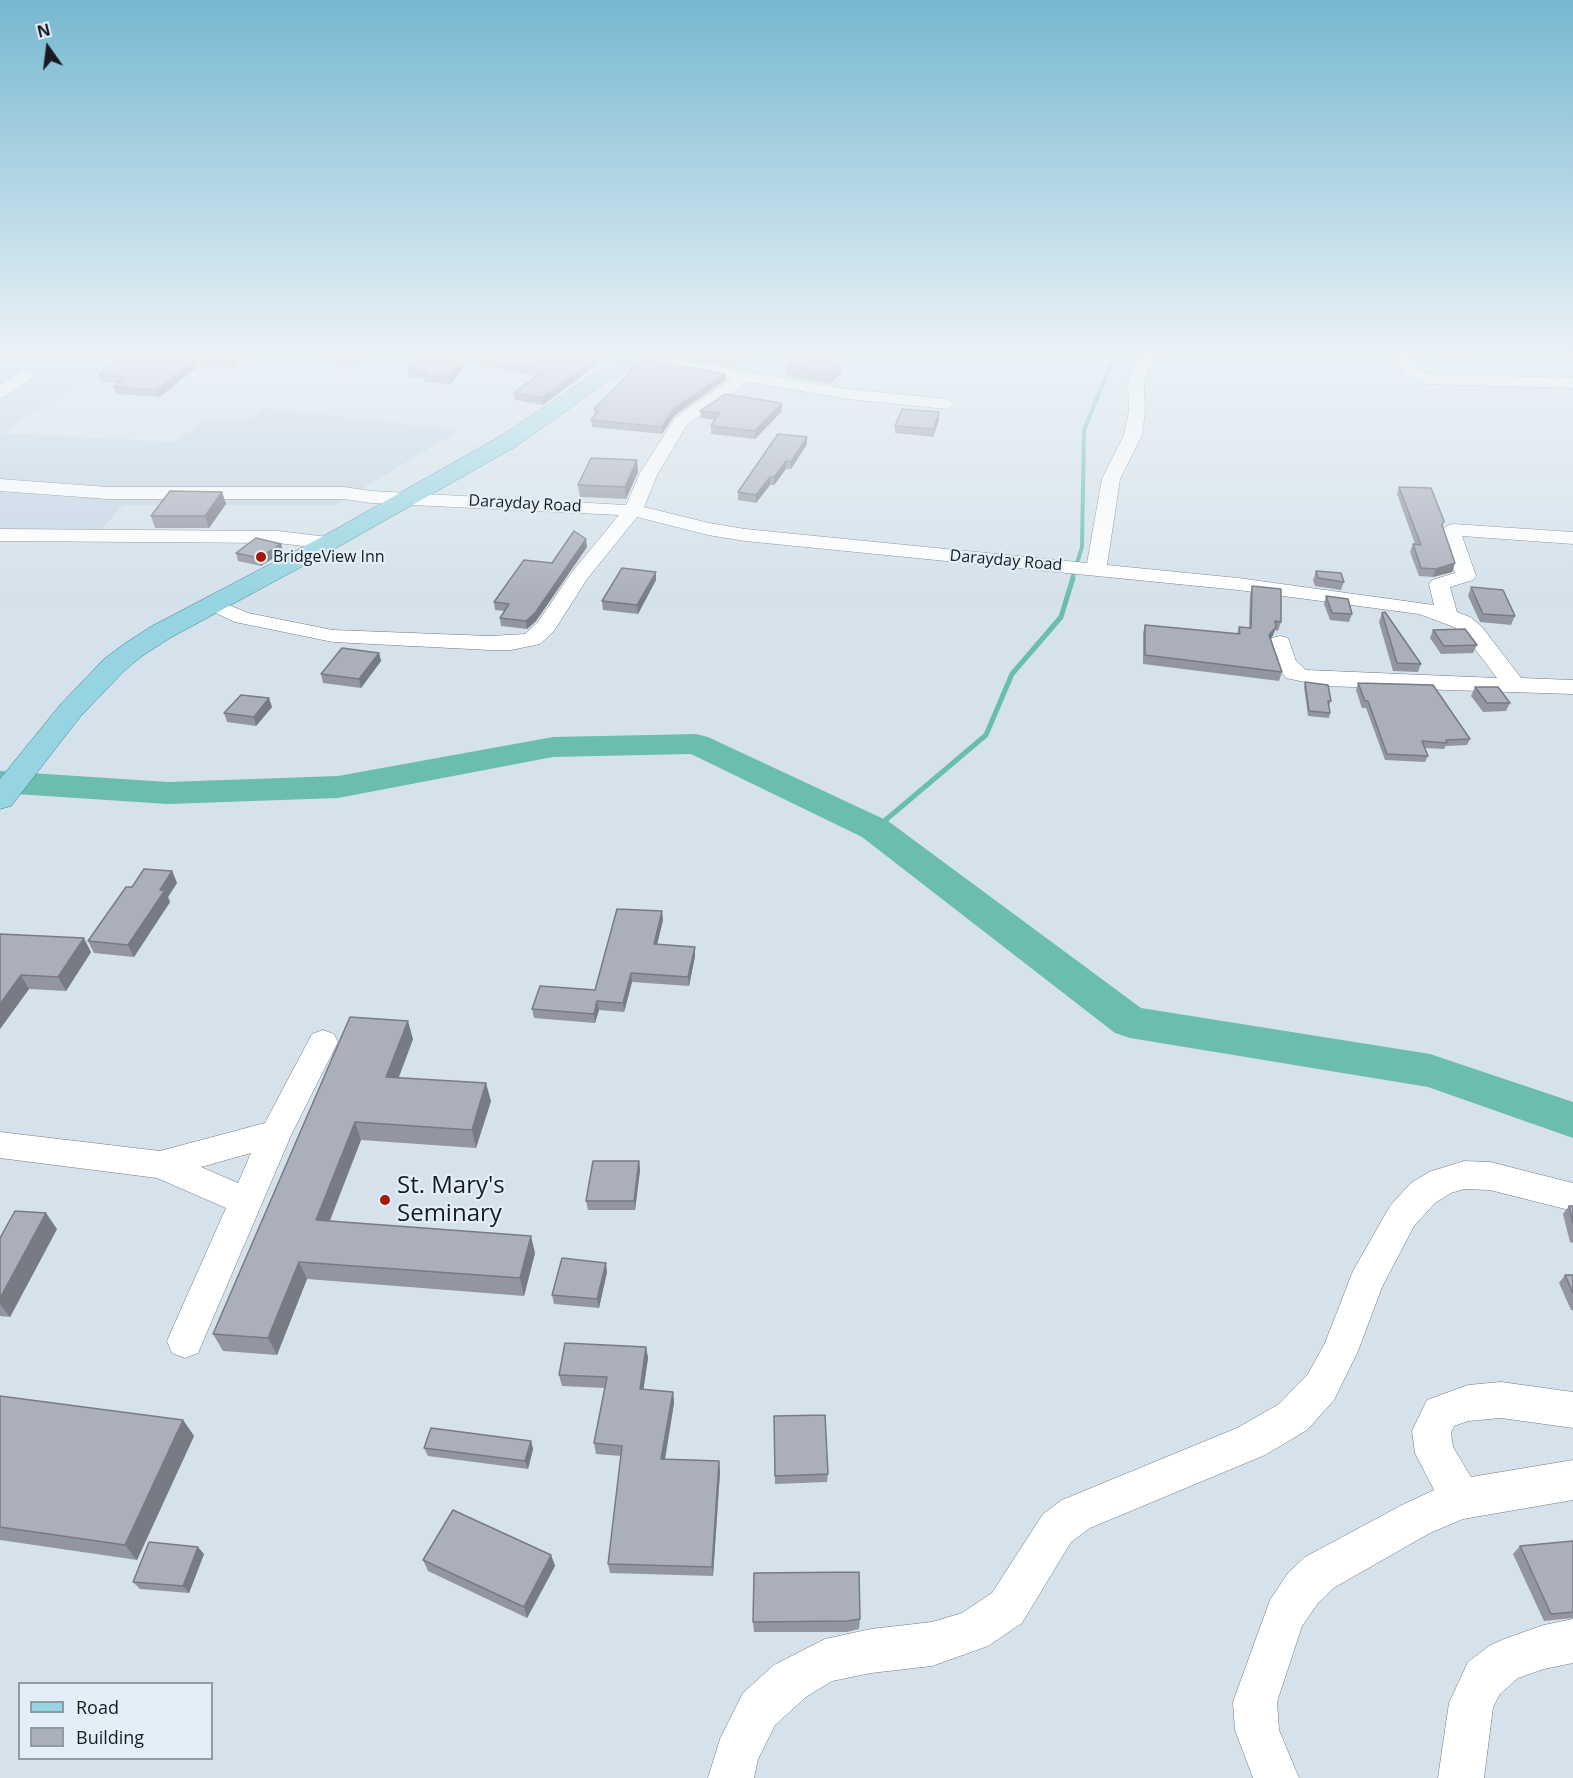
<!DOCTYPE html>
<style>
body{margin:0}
#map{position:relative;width:1573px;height:1778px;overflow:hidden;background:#d5e2eb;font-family:"Open Sans",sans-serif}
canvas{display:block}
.legend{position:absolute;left:18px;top:1682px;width:195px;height:78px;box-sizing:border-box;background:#e2eff9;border:2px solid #919ba2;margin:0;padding:8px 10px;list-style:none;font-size:18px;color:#181c20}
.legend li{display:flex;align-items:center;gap:12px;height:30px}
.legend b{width:30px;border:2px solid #919ba2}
.north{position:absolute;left:18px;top:18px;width:60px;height:60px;-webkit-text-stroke:4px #e2eff9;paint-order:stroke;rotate:346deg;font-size:16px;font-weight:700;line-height:24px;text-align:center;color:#181c20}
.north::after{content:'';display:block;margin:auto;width:21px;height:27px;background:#181c20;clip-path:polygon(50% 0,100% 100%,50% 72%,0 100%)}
</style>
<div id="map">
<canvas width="1573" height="1778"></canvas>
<ul class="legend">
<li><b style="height:8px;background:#95d4e0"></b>Road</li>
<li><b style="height:16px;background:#abafbc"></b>Building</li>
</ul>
<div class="north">N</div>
</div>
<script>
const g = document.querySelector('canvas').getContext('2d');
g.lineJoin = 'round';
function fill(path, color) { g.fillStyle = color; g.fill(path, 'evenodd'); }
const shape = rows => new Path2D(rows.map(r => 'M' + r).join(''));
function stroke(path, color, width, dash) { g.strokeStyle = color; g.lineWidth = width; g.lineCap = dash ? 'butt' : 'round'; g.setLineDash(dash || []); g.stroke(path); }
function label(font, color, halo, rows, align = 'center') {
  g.font = font + ' "Open Sans",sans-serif'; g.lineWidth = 4.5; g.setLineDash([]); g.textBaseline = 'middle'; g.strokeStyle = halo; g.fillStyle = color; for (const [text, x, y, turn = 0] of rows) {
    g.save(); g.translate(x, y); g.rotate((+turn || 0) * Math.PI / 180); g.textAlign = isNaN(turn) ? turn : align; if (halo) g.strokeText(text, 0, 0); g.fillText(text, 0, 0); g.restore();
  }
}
fill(shape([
 [0,352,47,352,44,355,87,361,114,361,2,433,174,442,206,419,244,422,264,408,460,430,335,505,123,505,99,532,0,530]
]), '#c4d5e4');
stroke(shape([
 [1072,579,1082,547,1084,430,1116,352]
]), '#6bbdaf', 4);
stroke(shape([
 [875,829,986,735,1012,674,1061,617,1073,578]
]), '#6bbdaf', 5);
fill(shape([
 [696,734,708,737,888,821,1141,1008,1430,1054,1573,1102,1573,1138,1428,1087,1130,1038,1115,1033,862,837,691,754,553,757,338,798,168,804,0,793,0,771,168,782,338,776,553,737,696,734]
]), '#6bbdaf');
const minor = shape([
 [54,352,193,352,185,357,83,360,57,355,54,352],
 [595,352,630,352,847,389,947,399,955,404,947,409,847,399,748,382,687,425,658,473,644,507,709,523,745,529,1087,563,1102,479,1124,435,1129,411,1128,382,1133,367,1144,352,1160,352,1149,367,1144,382,1145,411,1142,435,1120,479,1107,565,1238,578,1434,605,1429,584,1432,580,1455,573,1441,532,1446,526,1453,524,1573,532,1573,544,1462,536,1476,576,1473,580,1450,587,1457,612,1470,617,1482,627,1521,678,1573,680,1573,694,1324,686,1286,678,1274,663,1269,643,1272,638,1280,636,1288,638,1296,661,1306,670,1497,678,1466,637,1454,627,1419,614,1238,590,745,541,708,535,637,517,587,579,554,631,540,644,511,650,490,650,333,642,235,622,205,608,202,604,205,600,212,598,248,613,333,630,490,636,525,634,538,622,572,572,619,515,371,503,344,499,108,499,0,491,0,479,108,487,344,487,371,491,626,505,640,473,675,418,731,379,603,357,595,352],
 [1391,352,1522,352,1514,357,1451,359,1410,357,1419,370,1429,374,1573,378,1573,388,1426,384,1407,376,1391,352],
 [25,370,31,372,33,375,31,378,6,396,0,398,0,385,25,370],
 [0,529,278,531,328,537,335,539,338,543,335,547,328,549,278,543,0,541,0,529],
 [323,1030,334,1034,338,1042,292,1133,198,1353,185,1358,172,1353,167,1341,226,1208,157,1178,0,1158,0,1132,160,1151,265,1123,312,1034,323,1030],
 [251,1153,238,1183,201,1167,251,1153],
 [1464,1161,1490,1162,1573,1183,1573,1211,1490,1190,1464,1189,1451,1193,1435,1203,1414,1226,1382,1287,1358,1351,1334,1400,1307,1430,1265,1455,1090,1528,1071,1542,1022,1623,988,1646,932,1666,871,1673,832,1681,806,1697,775,1725,758,1759,754,1778,708,1778,720,1739,743,1693,774,1665,825,1639,871,1629,932,1622,962,1613,992,1593,1043,1514,1062,1500,1237,1428,1279,1404,1308,1374,1325,1343,1353,1271,1390,1206,1411,1183,1429,1172,1464,1161],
 [1501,1382,1573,1392,1573,1428,1501,1418,1468,1421,1454,1426,1451,1433,1453,1447,1471,1477,1573,1460,1573,1500,1463,1519,1430,1533,1335,1587,1318,1603,1302,1626,1277,1702,1279,1730,1299,1778,1253,1778,1235,1730,1233,1702,1270,1600,1288,1573,1305,1557,1402,1505,1434,1490,1415,1453,1412,1431,1427,1400,1468,1385,1501,1382],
 [1573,1619,1573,1663,1544,1669,1518,1678,1500,1694,1493,1707,1484,1778,1438,1778,1449,1703,1468,1662,1489,1646,1504,1639,1544,1625,1573,1619]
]);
const major = shape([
 [627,352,649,352,515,447,336,548,170,638,142,656,124,671,80,717,11,806,0,809,0,779,60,705,104,659,124,644,152,626,320,538,499,437,627,352]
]);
stroke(minor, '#707b84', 1);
stroke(major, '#3b818f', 1);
fill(minor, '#fff');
fill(major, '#95d4e0');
fill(shape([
 [181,352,258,352,254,355,246,355,230,368,198,366,160,397,115,394,113,387,117,383,100,382,98,375],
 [275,352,371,352,358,366,331,364,330,359,301,357,300,354],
 [425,352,604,359,543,405,515,400,514,393,536,376,467,362,450,384,424,382,423,378,409,377,408,370],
 [705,352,751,352,734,367,702,362,702,355],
 [786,365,841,373,829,384,786,376],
 [628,371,725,380,674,416,662,434,592,427,591,420,594,416,594,409,628,374],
 [700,411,782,411,755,439,711,434,711,426,715,420,701,418],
 [939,412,939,420,933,437,895,433,895,426],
 [807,437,807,444,791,469,786,469,774,485,770,485,756,503,738,500,738,492],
 [637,460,638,472,626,499,580,497,578,485],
 [1399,487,1442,526,1455,563,1452,572,1433,577,1419,576,1410,552,1413,544,1415,544,1397,494],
 [222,492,226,504,209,528,155,528,151,516],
 [281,544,283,552,261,566,238,561,236,553],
 [587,547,536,621,527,629,501,626,500,618,505,611,495,610,494,602,552,563],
 [1316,571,1344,582,1341,590,1315,586,1313,580],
 [656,580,638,614,603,610,602,601],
 [1252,586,1281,622,1278,631,1275,630,1273,635,1271,639,1282,672,1279,681,1143,664,1143,633,1145,625,1237,634,1239,627,1249,628,1250,595],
 [1471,587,1515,616,1511,625,1480,622,1468,596],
 [1326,596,1352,614,1349,622,1330,620,1324,604],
 [1382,613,1421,664,1418,672,1393,671,1379,622],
 [1433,630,1477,645,1473,653,1441,654,1430,638],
 [379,653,381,661,361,688,323,683,321,674],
 [1305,682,1331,701,1329,705,1330,713,1329,718,1308,716,1304,687],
 [1358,683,1470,739,1467,745,1446,746,1444,749,1425,748,1428,756,1425,762,1385,760,1366,708,1362,708,1356,690],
 [1475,687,1510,703,1506,711,1483,712,1471,696],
 [272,707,256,726,227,722,224,713],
 [172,871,177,883,168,897,170,902,134,957,94,953,88,941,132,887],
 [663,920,657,944,695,947,695,956,689,986,632,982,624,1012,599,1010,595,1023,534,1018,532,1009,595,990],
 [0,934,91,952,66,991,29,989,0,1029],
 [350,1017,413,1039,399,1077,491,1101,476,1148,361,1140,330,1221,535,1253,524,1296,307,1279,277,1355,223,1351,213,1334],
 [639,1161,640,1170,635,1210,588,1210,586,1201],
 [1569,1206,1573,1206,1573,1243,1570,1242,1563,1214],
 [57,1229,10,1317,0,1316,0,1238],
 [607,1272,599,1308,554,1304,552,1295],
 [1565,1275,1573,1275,1573,1310,1571,1310,1559,1283],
 [646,1347,648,1358,643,1390,673,1392,674,1403,665,1460,719,1461,720,1472,713,1576,610,1573,608,1564,621,1456,596,1454,594,1443,605,1388,562,1386,559,1375],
 [0,1396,183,1420,194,1436,137,1560,0,1540],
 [774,1416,828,1474,827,1482,775,1484],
 [531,1441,533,1449,528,1469,428,1456,424,1448],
 [1573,1541,1573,1618,1544,1621,1513,1554,1520,1546],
 [204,1554,189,1593,140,1589,133,1582],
 [551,1555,555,1566,527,1618,428,1571,423,1560],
 [860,1619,859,1629,847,1632,754,1632,753,1622]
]), '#9396a2');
fill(shape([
 [238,352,245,352,246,355,230,368,228,361],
 [362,352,371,352,358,366,357,358],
 [743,352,751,352,734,367,734,360],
 [603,353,604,359,543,405,542,398],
 [466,355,467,362,450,384,448,377],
 [196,359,198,366,160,397,157,390],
 [841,362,841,373,829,384,829,373],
 [725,374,725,380,674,416,662,434,662,427,673,409],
 [782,403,782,411,755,439,755,431],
 [939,412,939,420,933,437,934,429],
 [807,437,807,444,791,469,791,462],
 [637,460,638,472,626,499,625,487],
 [786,461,786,469,774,485,774,477],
 [770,477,770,485,756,503,756,495],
 [222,492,226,504,209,528,205,516],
 [586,539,587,547,536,621,527,629,526,621],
 [281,544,283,552,261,566,259,558],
 [1455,563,1452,572,1433,577,1436,569],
 [656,572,656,580,638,614,637,605],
 [1276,627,1273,635,1267,644,1269,635],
 [379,653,381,661,361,688,359,679],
 [269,698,272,707,256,726,254,717],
 [172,871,177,883,168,897,170,902,134,957,128,945,160,890],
 [662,911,663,920,655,953,654,944],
 [84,938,91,952,66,991,58,977],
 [695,947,695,956,689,986,688,977],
 [631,973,632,982,624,1012,623,1003],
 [21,975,29,989,0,1029,0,1004],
 [597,1001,599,1010,595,1023,594,1014],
 [408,1021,413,1039,392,1095,386,1077],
 [486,1083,491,1101,476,1148,472,1130],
 [355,1122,361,1140,323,1237,316,1220],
 [639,1161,640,1170,635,1210,634,1201],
 [46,1213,57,1229,10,1317,0,1304,0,1298],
 [531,1236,535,1253,524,1296,520,1278],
 [299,1262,307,1279,277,1355,268,1338],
 [606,1263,607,1272,599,1308,597,1299],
 [646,1347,648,1358,642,1400,640,1389],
 [673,1392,674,1403,663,1470,661,1459],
 [183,1420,194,1436,137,1560,125,1545],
 [531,1441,533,1449,528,1469,525,1461],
 [719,1461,720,1472,713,1576,712,1567],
 [198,1547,204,1554,189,1593,183,1586],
 [551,1555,555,1566,527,1618,524,1607]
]), '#787a84');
const building = shape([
 [181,352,238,352,228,361,196,359,157,390,113,387,126,377,98,375,126,354,181,352],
 [333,352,362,352,357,358,329,357,334,352,333,352],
 [425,352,600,352,603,353,542,398,514,393,543,371,466,355,448,377,423,375,426,371,408,370,425,352],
 [705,352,743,352,734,360,702,355,705,352],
 [799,355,841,362,829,373,786,365,799,355],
 [642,359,725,374,673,409,662,427,591,420,599,410,594,409,631,372,628,371,642,359],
 [725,394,782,403,755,431,711,426,719,413,700,411,725,394],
 [902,409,939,412,934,429,895,426,902,409],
 [778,434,807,437,791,462,786,461,774,477,770,477,756,495,738,492,778,434],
 [591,458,637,460,625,487,578,485,591,458],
 [1399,487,1431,488,1444,521,1442,525,1455,563,1436,569,1421,568,1413,544,1421,545,1399,487],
 [170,491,222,492,205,516,151,516,170,491],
 [574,531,586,539,535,613,526,621,500,618,509,604,494,602,524,560,552,563,574,531],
 [256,538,281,544,259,558,236,553,256,538],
 [622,568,656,572,637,605,602,601,622,568],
 [1316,571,1341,573,1344,582,1318,578,1316,571],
 [1252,586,1281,589,1281,622,1275,621,1276,627,1269,635,1282,672,1145,655,1145,625,1240,634,1239,627,1251,628,1252,586],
 [1471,587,1503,590,1515,616,1483,614,1471,587],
 [1326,596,1348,599,1352,614,1332,613,1326,596],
 [1385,612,1421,664,1397,663,1382,613,1385,612],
 [1465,629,1477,645,1444,646,1433,630,1465,629],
 [342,648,379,653,359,679,321,674,342,648],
 [1305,682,1328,685,1331,701,1328,701,1330,713,1309,711,1305,682],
 [1358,683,1433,685,1470,739,1446,740,1447,743,1422,741,1428,756,1387,754,1368,701,1365,701,1358,683],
 [1475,687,1498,687,1510,703,1487,703,1475,687],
 [241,695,269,698,254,717,224,713,241,695],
 [144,869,172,871,160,890,165,890,128,945,88,941,126,887,132,887,144,869],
 [617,909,662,911,654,944,695,947,688,977,631,973,623,1003,597,1001,594,1014,532,1009,540,986,595,990,617,909],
 [0,934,84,938,58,977,21,975,0,1004,0,934],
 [350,1017,408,1021,386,1077,486,1083,472,1130,355,1122,316,1220,531,1236,520,1278,299,1262,268,1338,213,1334,350,1017],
 [593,1161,639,1161,634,1201,586,1201,593,1161],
 [1569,1206,1573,1206,1573,1223,1569,1206],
 [15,1211,46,1213,0,1298,0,1238,15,1211],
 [562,1258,606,1263,597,1299,552,1295,562,1258],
 [1565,1275,1573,1275,1573,1293,1565,1275],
 [565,1343,646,1347,640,1389,673,1392,661,1459,719,1461,712,1567,608,1564,622,1446,594,1443,607,1377,559,1375,565,1343],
 [0,1396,183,1420,125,1545,0,1527,0,1396],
 [825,1415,828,1474,775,1476,774,1416,825,1415],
 [431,1428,531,1441,525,1461,424,1448,431,1428],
 [453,1510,551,1555,524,1607,423,1560,453,1510],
 [1573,1541,1573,1612,1551,1614,1520,1546,1573,1541],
 [149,1542,198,1547,183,1586,133,1582,149,1542],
 [859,1572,860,1619,847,1621,753,1622,754,1573,859,1572]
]);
fill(building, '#abafbc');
stroke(building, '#787a84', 1.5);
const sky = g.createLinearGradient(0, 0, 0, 601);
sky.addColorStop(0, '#76b8d1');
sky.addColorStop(0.59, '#ecf2f6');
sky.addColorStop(1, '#ecf2f600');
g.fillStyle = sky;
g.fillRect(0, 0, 1573, 601);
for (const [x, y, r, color] of [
 [261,557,6,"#a81702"],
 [385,1200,6,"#a81702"]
]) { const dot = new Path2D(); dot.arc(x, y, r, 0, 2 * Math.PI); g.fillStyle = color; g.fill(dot); stroke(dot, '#e2eff9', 2); }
label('16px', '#181c20', '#e2eff9', [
 ["Darayday Road",525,504,3],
 ["Darayday Road",1006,561,5]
]);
label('16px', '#181c20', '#e2eff9', [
 ["BridgeView Inn",273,557]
], 'left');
label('24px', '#181c20', '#e2eff9', [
 ["St. Mary's",397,1186],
 ["Seminary",397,1214]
], 'left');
</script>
